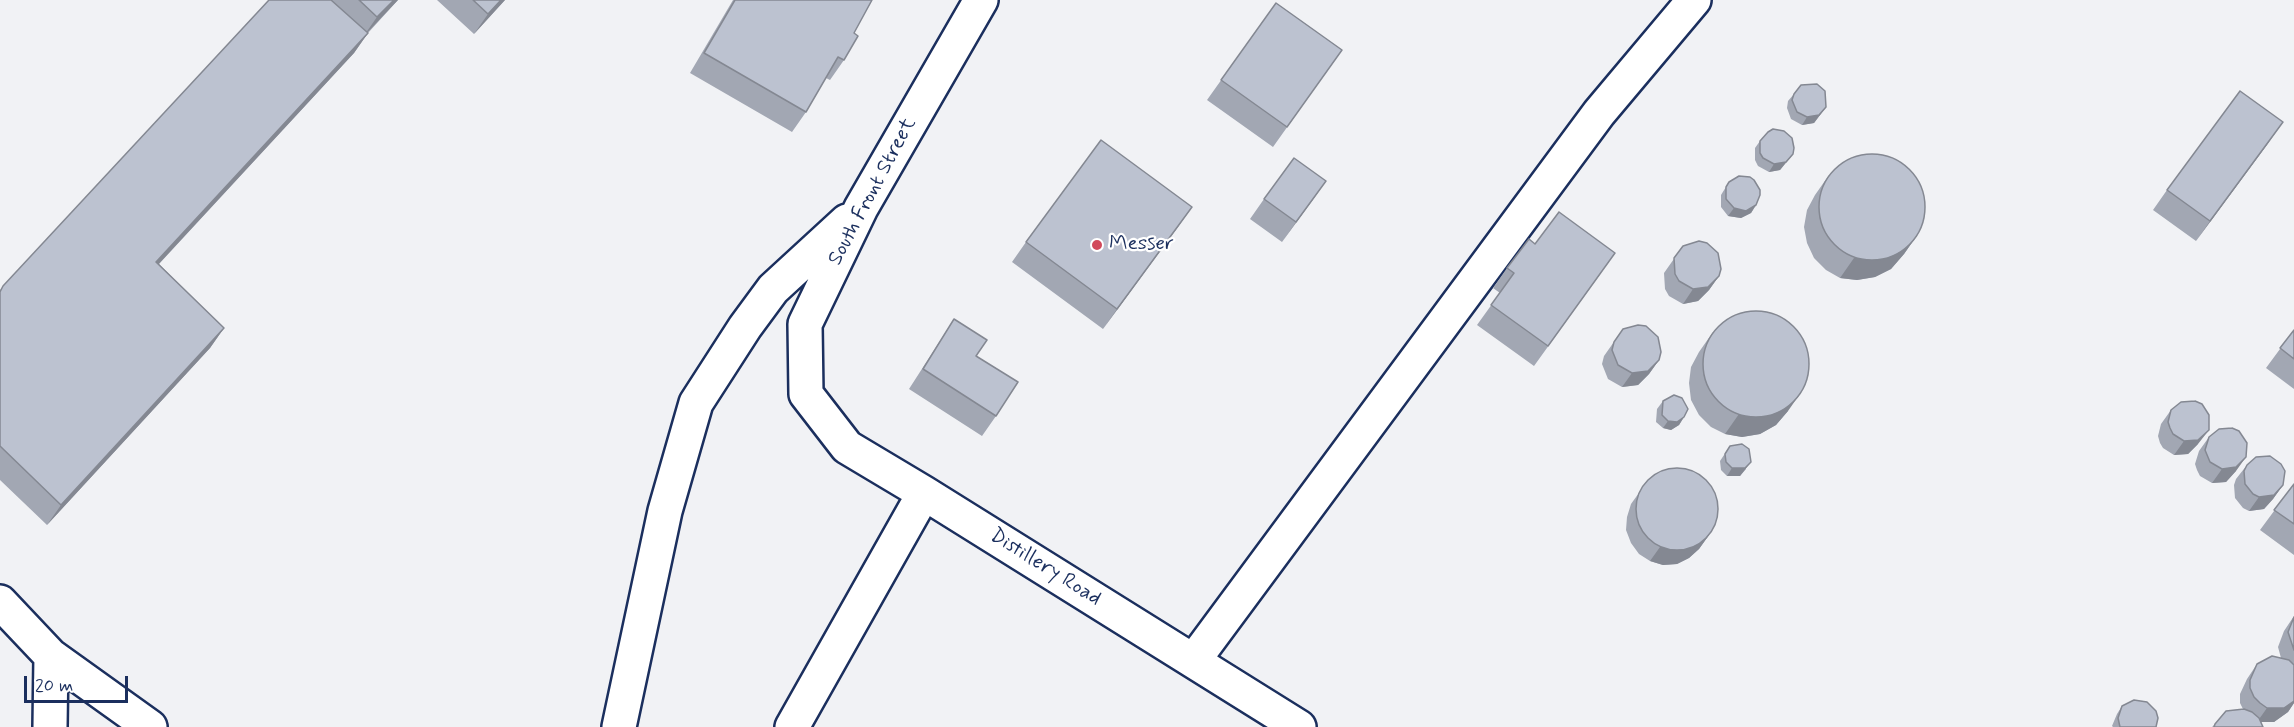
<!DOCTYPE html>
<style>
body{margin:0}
#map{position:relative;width:2294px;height:727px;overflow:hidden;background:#f1f2f5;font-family:Mynerve,sans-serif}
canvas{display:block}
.scale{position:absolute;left:24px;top:676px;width:104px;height:27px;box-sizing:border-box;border:3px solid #1b2f5e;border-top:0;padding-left:8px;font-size:18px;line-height:21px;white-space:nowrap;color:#1b2f5e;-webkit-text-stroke:4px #fff;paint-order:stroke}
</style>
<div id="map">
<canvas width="2294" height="727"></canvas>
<div class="scale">20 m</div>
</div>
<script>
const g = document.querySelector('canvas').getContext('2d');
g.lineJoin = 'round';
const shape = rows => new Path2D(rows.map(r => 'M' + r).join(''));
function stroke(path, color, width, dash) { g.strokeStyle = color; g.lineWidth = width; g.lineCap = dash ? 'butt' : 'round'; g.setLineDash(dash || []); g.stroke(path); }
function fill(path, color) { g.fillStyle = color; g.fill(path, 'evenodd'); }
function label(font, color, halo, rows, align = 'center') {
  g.font = font + ' Mynerve,sans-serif'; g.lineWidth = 4.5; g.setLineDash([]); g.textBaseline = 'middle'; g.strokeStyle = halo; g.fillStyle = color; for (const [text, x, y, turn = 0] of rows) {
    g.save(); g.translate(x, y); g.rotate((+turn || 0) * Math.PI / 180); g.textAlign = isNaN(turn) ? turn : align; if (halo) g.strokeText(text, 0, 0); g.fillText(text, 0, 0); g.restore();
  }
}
const minor = shape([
 [981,0,861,208,805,324,806,394,847,447,924,493,1299,727],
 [0,602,51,656,150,727],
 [1194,660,1599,113,1694,0],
 [50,727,51,656],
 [619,727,665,511,696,403,745,327,773,289,847,221],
 [792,727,924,493]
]);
stroke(minor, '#1b2f5e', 38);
stroke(minor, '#fff', 33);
fill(shape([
 [269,0,398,0,368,33,354,53,159,264,224,328,210,348,47,525,0,480,0,290],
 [437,0,505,0,474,34],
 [733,0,872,0,854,33,844,60,830,80,826,78,806,112,792,132,690,73],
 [1276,3,1342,50,1273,147,1207,100],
 [1794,94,1826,107,1814,123,1802,125,1791,119,1787,108,1788,101],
 [1760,141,1793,154,1780,170,1769,172,1758,166,1755,160,1755,148],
 [2269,142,2196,241,2153,210,2167,190],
 [1829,175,1918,234,1904,254,1891,269,1875,277,1857,280,1840,278,1826,270,1814,258,1807,243,1804,227,1807,210,1815,195],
 [1326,181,1282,242,1250,219,1264,199],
 [1729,182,1756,205,1751,213,1741,218,1728,216,1721,207,1721,195],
 [1192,207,1103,329,1012,262,1026,242],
 [1535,244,1601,273,1534,366,1477,325,1500,293,1493,288,1507,268],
 [1683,246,1719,276,1709,290,1698,301,1683,304,1669,296,1665,289,1664,273],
 [954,319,976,356,996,416,982,436,909,389],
 [1623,329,1659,360,1649,374,1638,385,1622,387,1608,379,1602,364,1604,356],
 [2294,330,2294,389,2266,368],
 [1713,332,1788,411,1776,425,1760,434,1742,437,1725,434,1711,427,1699,415,1691,400,1689,383,1691,367,1699,352],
 [1663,401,1684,417,1679,425,1671,430,1663,428,1656,422,1657,409],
 [2171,410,2198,444,2188,454,2174,455,2163,448,2160,443,2158,436,2161,424],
 [2209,437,2236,471,2226,482,2212,483,2200,476,2197,470,2195,464,2199,451],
 [1730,446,1746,469,1740,476,1727,476,1721,470,1720,461],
 [2247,465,2283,485,2273,499,2264,509,2249,511,2243,508,2235,498,2234,485,2236,479],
 [2294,484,2294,555,2260,530],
 [1641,490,1709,535,1699,549,1689,558,1677,564,1663,565,1650,561,1639,554,1631,543,1626,530,1627,517,1631,504],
 [2294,616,2294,703,2288,712,2274,722,2261,722,2263,727,2212,727,2215,724,2243,709,2240,703,2240,694,2247,679,2257,664,2281,658,2278,647,2284,631],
 [2122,706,2156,727,2113,727,2112,726,2117,714]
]), '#a2a7b3');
fill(shape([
 [394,0,398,0,363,37,377,17],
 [501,0,505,0,474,34,488,14],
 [368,33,354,53,142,282,156,262],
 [1826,107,1814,123,1802,125,1807,117],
 [2283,122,2269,142,2196,241,2210,221],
 [1793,154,1780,170,1769,172,1774,164],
 [1326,181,1312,201,1282,242,1296,222],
 [1756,205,1751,213,1741,218,1728,216,1734,208],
 [1192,207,1178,227,1103,329,1117,309],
 [1918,234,1904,254,1891,269,1875,277,1857,280,1840,278,1854,258],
 [1719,276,1709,290,1698,301,1683,304,1693,289],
 [224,328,210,348,47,525,61,505],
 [1659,360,1649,374,1638,385,1622,387,1632,373],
 [1802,391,1788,411,1776,425,1760,434,1742,437,1725,434,1739,414],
 [1684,417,1679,425,1671,430,1663,428,1668,421],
 [2209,430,2198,444,2188,454,2174,455,2184,441],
 [2246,457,2236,471,2226,482,2212,483,2222,469],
 [1751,462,1740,476,1727,476,1732,468],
 [2283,485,2273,499,2264,509,2249,511,2259,497],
 [1709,535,1699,549,1689,558,1677,564,1663,565,1650,561,1660,547],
 [2294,701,2294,703,2288,712,2274,722,2257,722,2267,708]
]), '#848892');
const building = shape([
 [269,0,331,0,368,33,156,262,224,328,61,505,0,446,0,292,3,286,269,0],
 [359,0,394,0,377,17,359,0],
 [473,0,501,0,488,14,473,0],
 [735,0,872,0,854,33,858,36,844,60,838,57,806,112,704,53,735,0],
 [1276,3,1342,50,1287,127,1221,80,1276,3],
 [1817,84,1825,91,1826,107,1819,115,1807,117,1797,112,1792,100,1794,94,1801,85,1817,84],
 [2240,91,2283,122,2210,221,2167,190,2240,91],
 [1773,129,1784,131,1792,138,1794,148,1793,154,1786,162,1774,164,1763,158,1760,153,1760,141,1768,132,1773,129],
 [1101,140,1192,207,1117,309,1026,242,1101,140],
 '1819 207a53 53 0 1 1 106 0a53 53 0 1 1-106 0Z',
 [1294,158,1326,181,1296,222,1264,199,1294,158],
 [1739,176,1750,177,1754,180,1760,190,1760,195,1756,205,1746,211,1734,208,1726,199,1726,187,1729,182,1739,176],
 [1559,212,1615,253,1548,346,1491,305,1514,273,1507,268,1529,239,1535,244,1559,212],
 [1699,241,1707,243,1718,253,1721,269,1719,276,1708,287,1693,289,1679,281,1675,274,1674,258,1683,246,1699,241],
 '1703 364a53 53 0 1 1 106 0a53 53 0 1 1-106 0Z',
 [954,319,987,340,976,356,1018,382,996,416,923,369,954,319],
 [1638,325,1646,326,1658,337,1661,352,1659,360,1648,371,1632,373,1618,365,1612,350,1614,342,1623,329,1638,325],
 [2294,330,2294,359,2280,348,2294,330],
 [1674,395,1682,398,1688,409,1684,417,1677,422,1668,421,1662,415,1663,401,1674,395],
 [2195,401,2202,404,2209,415,2209,430,2198,440,2184,441,2173,434,2170,428,2168,422,2171,410,2181,402,2195,401],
 [2232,428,2239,431,2247,443,2246,457,2236,467,2222,469,2210,462,2205,450,2209,437,2219,429,2232,428],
 [1742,444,1749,449,1751,462,1745,468,1732,468,1726,462,1725,454,1730,446,1742,444],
 [2270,456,2281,464,2285,471,2283,485,2274,495,2259,497,2253,494,2245,484,2244,471,2247,465,2256,457,2270,456],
 '1636 509a41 41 0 1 1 82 0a41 41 0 1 1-82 0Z',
 [2294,484,2294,524,2274,510,2294,484],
 [2294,617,2294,650,2288,632,2294,617],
 [2272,656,2289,660,2294,665,2294,701,2284,708,2267,708,2260,703,2254,697,2250,688,2250,680,2257,664,2272,656],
 [2134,700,2147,702,2156,711,2158,718,2156,727,2120,727,2118,718,2122,706,2134,700],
 [2244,709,2252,712,2259,718,2263,727,2214,727,2215,724,2226,711,2244,709]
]);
fill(building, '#bcc2d0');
stroke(building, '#848892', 1.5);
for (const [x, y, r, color] of [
 [1097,245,6,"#d1495b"]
]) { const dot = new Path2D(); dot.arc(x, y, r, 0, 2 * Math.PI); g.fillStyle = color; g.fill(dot); stroke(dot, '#fff', 2); }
label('21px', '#1b2f5e', '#fff', [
 ["South Front Street",873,192,-62],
 ["Distillery Road",1045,568,32]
]);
label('21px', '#1b2f5e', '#fff', [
 ["Messer",1109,245]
], 'left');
</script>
